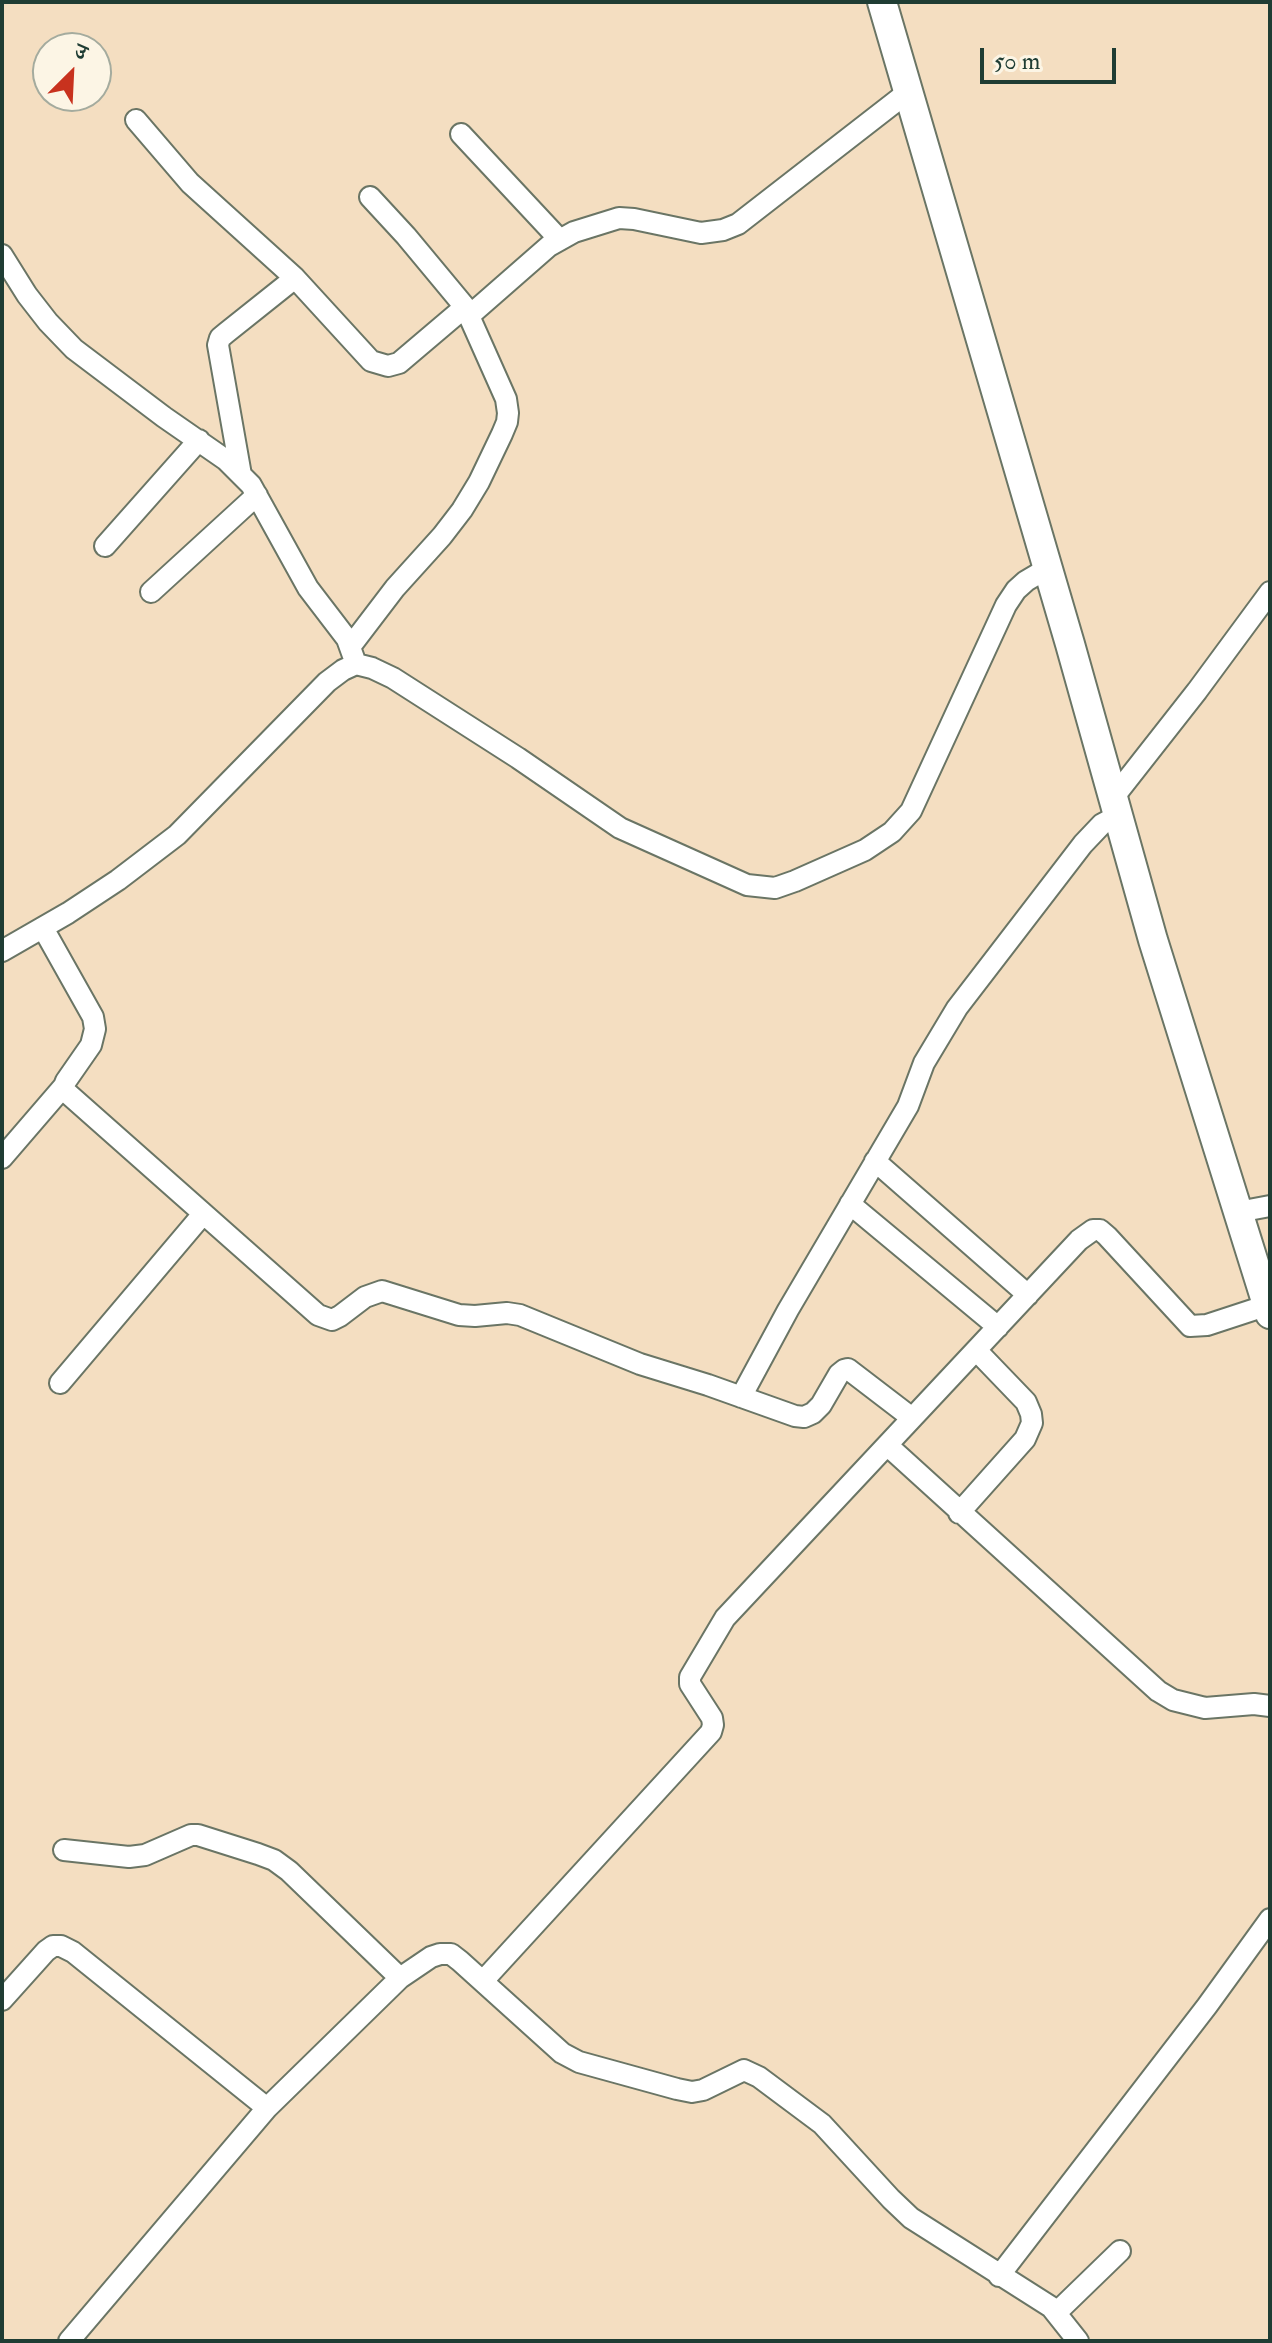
<!DOCTYPE html>
<meta charset="utf-8">
<style>
body{margin:0}
#map{position:relative;width:1272px;height:2343px;overflow:hidden;background:#f4dec1;font-family:"IM FELL Double Pica","Noto Serif Devanagari",serif}
canvas{display:block}
.frame{position:absolute;inset:0;border:4px solid #1f3d34;pointer-events:none}
.north{position:absolute;left:32px;top:32px;width:80px;height:80px;box-sizing:border-box;background:#fcf5e5;border:2px solid #a4ab9e;border-radius:50%;rotate:24deg;font-size:22px;font-weight:700;line-height:32px;text-align:center;color:#1f3d34}
.north::after{content:'';display:block;margin:auto;width:28px;height:36px;background:#c8321e;clip-path:polygon(50% 0,100% 100%,50% 72%,0 100%)}
.scale{position:absolute;left:980px;top:48px;width:136px;height:36px;box-sizing:border-box;border:4px solid #1f3d34;border-top:0;padding-left:10px;font-size:24px;line-height:28px;white-space:nowrap;color:#1f3d34;-webkit-text-stroke:6px #fcf5e5;paint-order:stroke}
</style>
<div id="map">
<canvas width="1272" height="2343"></canvas>
<div class="frame"></div>
<div class="north">उ</div>
<div class="scale">50 m</div>
</div>
<script>
const g = document.querySelector('canvas').getContext('2d');
g.lineJoin = 'round';
const shape = rows => new Path2D(rows.map(r => 'M' + r).join(''));
function stroke(path, color, width, dash) { g.strokeStyle = color; g.lineWidth = width; g.lineCap = dash ? 'butt' : 'round'; g.setLineDash(dash || []); g.stroke(path); }
const street = shape([
 [136,120,190,183,295,278,371,361,388,366,399,363,465,307],
 [461,134,559,239],
 [2,255,27,295,48,322,74,349,164,417,226,460,251,485,308,588,347,639,356,664],
 [469,316,549,246,574,232,619,218,634,219,701,233,723,230,738,224,908,92],
 [241,475,218,345,220,338,226,333,295,278],
 [105,546,199,440],
 [151,592,257,495],
 [350,647,395,588,442,536,462,510,479,482,502,434,507,422,508,413,506,399,465,307,406,236,370,197],
 [1113,798,1197,691,1270,592],
 [43,928,93,1017,95,1029,91,1045,66,1081,64,1086,65,1091,318,1315,332,1320,340,1316,365,1297,382,1291,459,1315,475,1316,507,1313,520,1315,640,1364,708,1385,795,1416,804,1417,813,1413,821,1405,839,1374,844,1370,848,1369,912,1418],
 [2,951,68,913,118,880,177,835,327,682,343,670,356,664,372,668,393,678,518,758,620,828,747,885,775,888,795,881,865,850,892,832,911,811,1006,605,1016,590,1026,581,1048,568],
 [2,1158,64,1086],
 [875,1161,1028,1295],
 [850,1204,998,1327],
 [1238,1212,1270,1206],
 [60,1383,203,1214],
 [741,1397,788,1310,908,1106,924,1063,957,1008,1083,844,1102,824,1117,816],
 [887,1445,1158,1691,1173,1700,1205,1708,1254,1704,1270,1706],
 [959,1513,1025,1439,1032,1423,1031,1414,1026,1402,976,1350],
 [64,1850,129,1857,145,1855,191,1835,198,1835,258,1854,274,1860,289,1871,400,1978],
 [483,1981,711,1732,713,1725,712,1718,690,1684,690,1677,725,1618,1079,1240,1093,1230,1100,1230,1107,1236,1190,1326,1207,1325,1268,1305],
 [2,2000,46,1951,53,1946,61,1946,73,1952,267,2108],
 [999,2276,1207,2006,1270,1919],
 [1056,2313,1120,2251],
 [69,2341,267,2108,400,1978,431,1957,440,1954,451,1954,460,1961,562,2053,579,2062,677,2089,692,2092,703,2090,744,2070,759,2077,822,2124,891,2199,911,2218,1051,2307,1078,2341]
]);
const secondary = shape([
 [882,2,1070,644,1153,940,1270,1314]
]);
stroke(street, '#6a7565', 24);
stroke(secondary, '#6a7565', 32);
stroke(street, '#fff', 20);
stroke(secondary, '#fff', 28);
</script>
